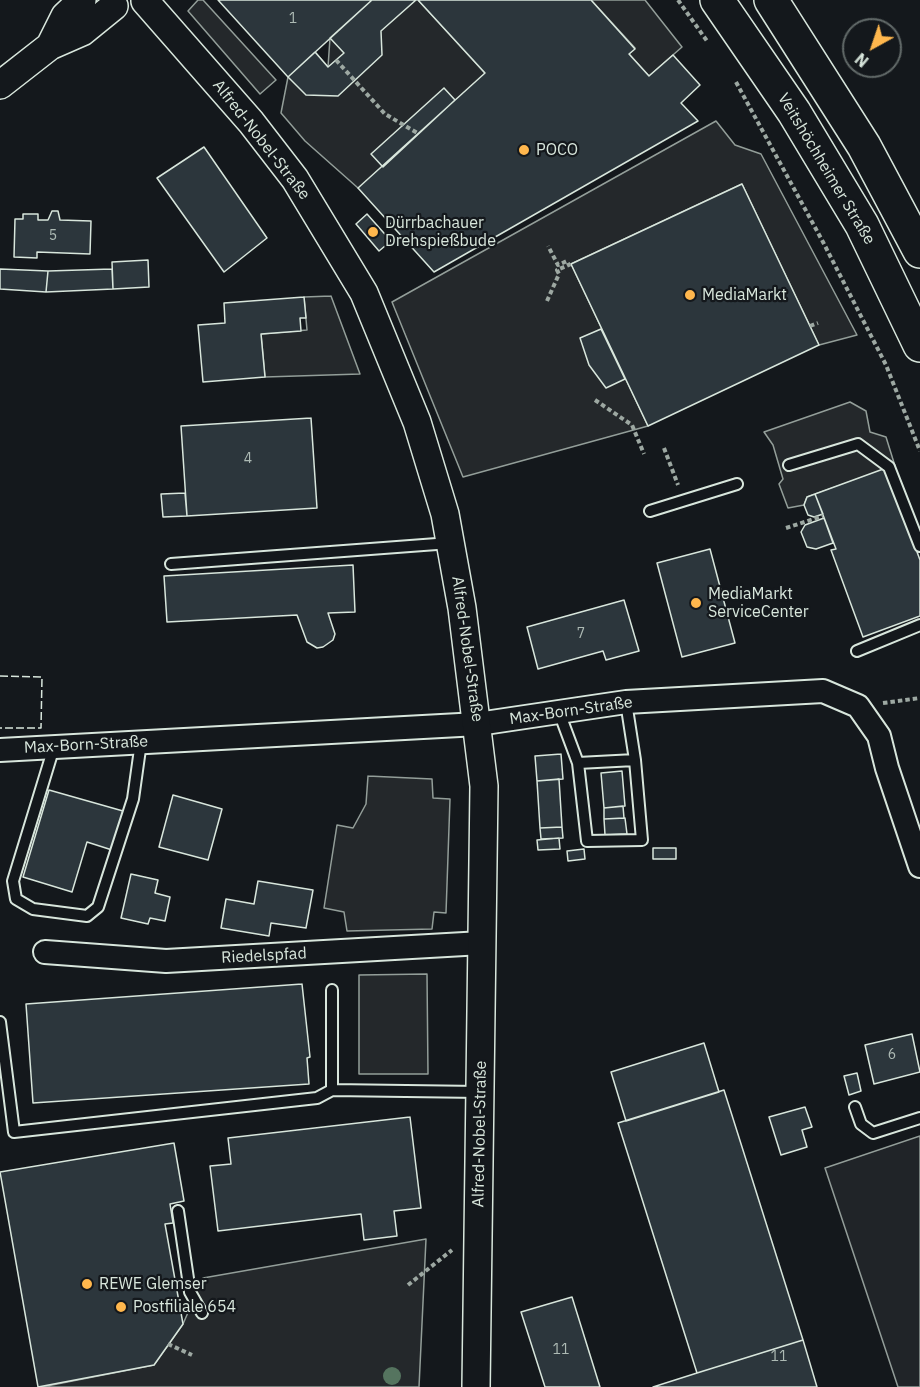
<!DOCTYPE html>
<meta charset="utf-8">
<style>
body{margin:0}
#map{position:relative;width:920px;height:1387px;overflow:hidden;background:#14181c;font-family:"IBM Plex Sans",sans-serif}
canvas{display:block}
.north{position:absolute;left:842px;top:18px;width:60px;height:60px;box-sizing:border-box;background:#14181c;border:2px solid #626a69;border-radius:50%;rotate:220deg;font-size:16px;font-weight:700;line-height:24px;text-align:center;color:#d8e6dc}
.north::after{content:'';display:block;margin:auto;width:21px;height:27px;background:#ffb74d;clip-path:polygon(50% 0,100% 100%,50% 72%,0 100%)}
</style>
<div id="map">
<canvas width="920" height="1387"></canvas>
<div class="north">N</div>
</div>
<script>
const g = document.querySelector('canvas').getContext('2d');
g.lineJoin = 'round';
function fill(path, color) { g.fillStyle = color; g.fill(path, 'evenodd'); }
const shape = rows => new Path2D(rows.map(r => 'M' + r).join(''));
function stroke(path, color, width, dash) { g.strokeStyle = color; g.lineWidth = width; g.lineCap = dash ? 'butt' : 'round'; g.setLineDash(dash || []); g.stroke(path); }
function label(font, color, halo, rows, align = 'center') {
  g.font = font + ' "IBM Plex Sans",sans-serif'; g.lineWidth = 4.5; g.setLineDash([]); g.textBaseline = 'middle'; g.strokeStyle = halo; g.fillStyle = color; for (const [text, x, y, turn = 0] of rows) {
    g.save(); g.translate(x, y); g.rotate((+turn || 0) * Math.PI / 180); g.textAlign = isNaN(turn) ? turn : align; if (halo) g.strokeText(text, 0, 0); g.fillText(text, 0, 0); g.restore();
  }
}
const green = shape([
 [920,1136,920,1387,898,1387,825,1168,920,1136]
]);
fill(green, '#202428');
stroke(green, '#939e99', 1.5);
const parking = shape([
 [198,0,203,0,276,80,260,94,188,11,198,0],
 [372,0,418,0,570,166,483,245,474,236,358,188,305,141,281,113,288,77,315,52,328,67,330,38,372,0],
 [591,0,645,0,682,47,649,76,629,54,635,48,591,0],
 [716,121,735,145,761,154,857,335,819,345,742,184,571,264,648,426,463,477,392,302,716,121],
 [331,296,360,374,265,377,261,334,307,330,304,297,331,296],
 [850,402,866,411,870,432,886,437,895,466,807,497,804,505,788,508,779,484,783,479,773,445,764,432,850,402],
 [368,776,432,779,433,798,450,799,446,913,434,912,432,929,347,931,344,912,324,908,337,825,353,828,366,804,368,776],
 [427,974,428,1074,359,1074,359,975,427,974],
 [426,1239,419,1387,42,1387,154,1365,183,1324,203,1278,426,1239]
]);
fill(parking, '#24282b');
stroke(parking, '#939e99', 1.5);
const building = shape([
 [218,0,372,0,330,38,344,53,328,67,315,52,288,77,218,0],
 [372,0,416,0,381,31,382,55,338,96,306,95,288,77,372,0],
 [418,0,591,0,635,49,629,54,649,76,673,55,700,85,681,103,698,121,434,272,358,188,485,73,418,0],
 [444,88,455,100,383,167,371,154,444,88],
 [204,147,267,238,224,272,157,178,204,147],
 [742,184,819,345,648,426,571,264,742,184],
 [52,211,58,211,60,220,91,221,90,254,37,252,37,258,14,257,15,219,23,219,23,214,38,214,38,220,48,220,52,211],
 [367,214,391,241,379,251,356,224,367,214],
 [148,260,149,287,113,289,112,262,148,260],
 [0,269,48,271,46,292,0,289,0,269],
 [112,269,113,289,46,292,48,271,112,269],
 [304,297,306,318,300,318,301,331,261,334,265,377,203,382,198,325,225,323,224,303,304,297],
 [601,329,625,379,606,388,589,365,580,338,601,329],
 [311,418,317,508,187,516,181,426,311,418],
 [886,468,920,560,920,616,863,637,831,550,836,549,815,494,886,468],
 [185,493,187,516,163,517,161,494,185,493],
 [815,494,823,514,814,517,808,515,804,505,807,497,815,494],
 [824,518,833,543,816,549,807,547,801,532,805,525,824,518],
 [710,549,735,643,682,657,657,563,710,549],
 [353,565,355,612,328,613,335,634,333,640,323,647,317,648,307,642,297,615,167,622,164,576,353,565],
 [624,600,639,651,606,660,603,651,538,669,527,627,624,600],
 [561,754,563,779,537,781,535,756,561,754],
 [622,771,625,806,604,808,601,773,622,771],
 [559,779,562,827,540,828,537,781,559,779],
 [49,790,123,811,112,850,87,842,72,892,23,877,49,790],
 [173,795,222,809,208,860,159,847,173,795],
 [623,806,624,818,604,819,604,808,623,806],
 [625,818,627,834,605,835,604,819,625,818],
 [562,827,563,838,541,839,540,828,562,827],
 [559,838,560,849,538,850,537,840,559,838],
 [653,848,676,848,676,859,653,859,653,848],
 [584,849,585,859,568,861,567,851,584,849],
 [131,874,158,880,155,893,170,897,165,921,150,918,148,924,121,918,131,874],
 [258,881,313,890,306,928,271,923,269,936,221,928,226,899,254,904,258,881],
 [302,984,310,1057,307,1058,309,1084,33,1103,26,1004,302,984],
 [912,1034,920,1072,874,1084,865,1045,912,1034],
 [704,1043,719,1092,626,1121,611,1072,704,1043],
 [857,1073,861,1091,849,1095,844,1076,857,1073],
 [724,1090,803,1340,697,1373,618,1123,724,1090],
 [805,1107,812,1127,802,1130,807,1147,781,1155,769,1117,805,1107],
 [410,1117,421,1208,394,1211,397,1236,364,1240,361,1214,218,1231,210,1166,231,1164,228,1138,410,1117],
 [174,1143,184,1201,170,1204,173,1223,165,1224,183,1324,154,1365,38,1387,0,1172,174,1143],
 [572,1297,600,1387,545,1387,521,1312,572,1297],
 [803,1340,817,1387,653,1387,697,1373,803,1340]
]);
fill(building, '#2c363c');
stroke(building, '#d8e6dc', 1.5);
const service = shape([
 [789,465,858,444,889,467,920,546],
 [650,511,737,484],
 [171,564,450,543],
 [857,651,920,625],
 [559,712,578,763,587,841,642,840,635,760,626,702],
 [54,747,13,881,16,899,33,909,87,916,98,907,133,799,141,742],
 [578,763,635,760],
 [332,990,332,1090,480,1092],
 [0,1022,14,1132,317,1098,332,1090],
 [855,1107,861,1124,873,1133,920,1118],
 [178,1211,190,1292,202,1313]
]);
const minor = shape([
 [0,750,478,724,626,702,823,691,858,706,879,736,887,768,920,866],
 [45,952,166,961,482,943]
]);
const tertiary = shape([
 [145,1,251,122,295,179,364,293,417,422,445,514,462,608,484,786,476,1387],
 [50,46,65,16,82,0],
 [0,85,50,46,82,32,114,6]
]);
const trunk = shape([
 [717,0,794,112,862,225,920,345],
 [771,0,864,146,920,251]
]);
stroke(service, '#d8e6dc', 14);
stroke(minor, '#d8e6dc', 26);
stroke(tertiary, '#d8e6dc', 30);
stroke(trunk, '#d8e6dc', 36);
stroke(shape([
 [678,0,707,41],
 [336,60,385,114,419,134],
 [736,82,823,242,886,365,920,451],
 [547,301,559,274,557,270,569,265,567,261,558,265,548,246],
 [810,326,818,323],
 [595,400,632,425,644,454],
 [664,448,678,485],
 [786,528,823,516],
 [883,703,920,698],
 [408,1285,452,1250],
 [168,1344,192,1355]
]), '#9da8a2', 4, [4.5, 3]);
stroke(service, '#14181c', 10);
stroke(minor, '#14181c', 22);
stroke(tertiary, '#14181c', 27);
stroke(trunk, '#14181c', 33);
stroke(shape([
 [0,676,42,677,41,728,0,728]
]), '#d8e6dc', 1.5, [8, 3]);
g.fillStyle = '#55745f';
for (const [x, y] of [
 [392,1376]
]) { g.beginPath(); g.arc(x, y, 9, 0, 2 * Math.PI); g.fill(); }
for (const [x, y, r, color] of [
 [524,150,6,"#ffb74d"],
 [373,232,6,"#ffb74d"],
 [690,295,6,"#ffb74d"],
 [696,603,6,"#ffb74d"],
 [87,1284,6,"#ffb74d"],
 [121,1307,6,"#ffb74d"]
]) { const dot = new Path2D(); dot.arc(x, y, r, 0, 2 * Math.PI); g.fillStyle = color; g.fill(dot); stroke(dot, '#14181c', 2); }
label('14px', '#adbab4', null, [
 ["1",293,19],
 ["5",53,236],
 ["4",248,459],
 ["7",581,634],
 ["6",892,1055],
 ["11",561,1350],
 ["11",779,1357]
]);
label('16px', '#d8e6dc', '#14181c', [
 ["Alfred-Nobel-Straße",261,140,52],
 ["Veitshöchheimer Straße",826,169,59],
 ["Alfred-Nobel-Straße",467,649,82],
 ["Max-Born-Straße",571,711,-8],
 ["Max-Born-Straße",86,745,-3],
 ["Riedelspfad",264,956,-3],
 ["Alfred-Nobel-Straße",480,1134,-89]
]);
label('16px', '#d8e6dc', '#14181c', [
 ["POCO",536,150],
 ["Dürrbachauer",385,223],
 ["Drehspießbude",385,241],
 ["MediaMarkt",702,295],
 ["MediaMarkt",708,594],
 ["ServiceCenter",708,612],
 ["REWE Glemser",99,1284],
 ["Postfiliale 654",133,1307]
], 'left');
</script>
